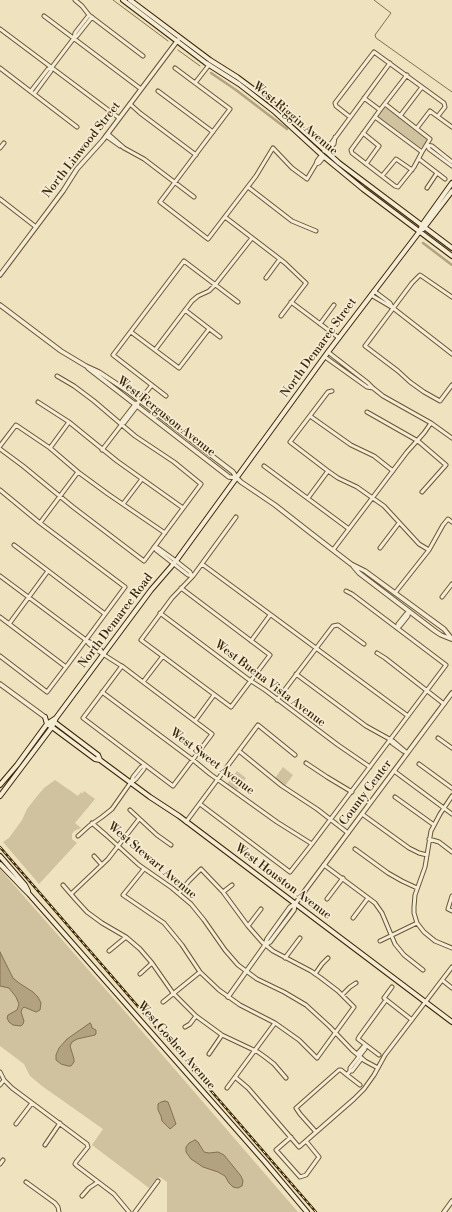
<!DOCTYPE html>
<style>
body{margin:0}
canvas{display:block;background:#efe2be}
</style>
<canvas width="452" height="1212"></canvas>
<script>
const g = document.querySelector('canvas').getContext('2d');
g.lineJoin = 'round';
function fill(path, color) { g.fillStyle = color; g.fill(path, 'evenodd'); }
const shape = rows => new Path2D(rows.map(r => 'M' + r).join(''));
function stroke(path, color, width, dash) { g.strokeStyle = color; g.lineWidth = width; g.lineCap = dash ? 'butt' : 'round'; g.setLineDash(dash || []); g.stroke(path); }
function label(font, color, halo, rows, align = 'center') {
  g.font = font + ' "Libre Bodoni",serif'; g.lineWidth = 3.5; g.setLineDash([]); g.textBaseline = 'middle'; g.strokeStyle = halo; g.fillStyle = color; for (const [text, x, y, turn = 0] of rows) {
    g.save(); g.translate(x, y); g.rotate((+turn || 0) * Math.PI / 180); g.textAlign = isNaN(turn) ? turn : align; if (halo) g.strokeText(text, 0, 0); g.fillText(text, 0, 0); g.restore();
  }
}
fill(shape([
 [383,108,386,108,427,138,427,141,422,147,420,147,379,117,379,114],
 [283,767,293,775,285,786,275,778],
 [237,771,246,778,237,790,227,784],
 [55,780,78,796,81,792,82,794,84,791,95,799,75,823,81,828,74,831,72,834,72,839,77,843,76,844,39,884,3,842,9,838,22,820,27,809,38,795,44,788],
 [0,869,121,1007,298,1212,167,1212,167,1182,160,1177,157,1178,149,1188,92,1145,103,1129,42,1086,30,1076,24,1064,0,1046]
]), '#d1c29f');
const water = shape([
 [0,952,13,978,19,983,33,992,38,997,41,1003,40,1010,36,1012,24,1007,22,1009,21,1012,24,1021,23,1024,21,1026,13,1025,9,1022,7,1018,8,1015,17,1010,19,1004,16,997,9,988,0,986,0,952],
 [90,1023,91,1024,92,1028,96,1030,96,1034,95,1035,77,1039,72,1042,70,1046,74,1059,74,1062,71,1066,68,1066,61,1064,56,1060,56,1055,59,1048,67,1039,90,1023],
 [165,1101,168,1102,171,1110,176,1124,170,1129,162,1121,161,1116,158,1110,158,1104,161,1102,165,1101],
 [195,1140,198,1142,204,1152,209,1153,218,1152,224,1155,241,1176,243,1181,242,1186,238,1188,233,1187,229,1183,225,1176,218,1172,203,1167,191,1159,186,1152,186,1147,189,1143,195,1140]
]);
fill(water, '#b2a280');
stroke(water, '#837150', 1);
stroke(shape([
 [113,0,168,41],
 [374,0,391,13,375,35,376,38,452,92],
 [178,50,200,66]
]), '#837150', 1);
stroke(shape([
 [211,73,236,90,287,129],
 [423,243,452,265]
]), '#b2a280', 2.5);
const minor = shape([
 [75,0,82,6,89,15,143,56],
 [44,16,141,89],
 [0,29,119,118],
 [74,38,75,33,89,15],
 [0,68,77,127],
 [175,68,230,109,160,202,208,239,256,176,273,148,292,168,307,179,316,164,317,161,320,157,323,156],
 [195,83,209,65],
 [31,91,48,69,52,67,74,38,77,36,92,17],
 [158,91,213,132],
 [34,94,51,71,52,67],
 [364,98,380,110],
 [130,104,140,113,196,155],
 [385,104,430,139,422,152,414,167,398,187,395,186,352,153,351,150,380,110,407,75],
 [400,116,422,87],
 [350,117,336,106,335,103,374,52,444,103,445,107,438,116],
 [375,117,422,152],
 [417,128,430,111,452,127],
 [363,133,379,146,366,164],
 [108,134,124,148,144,159,194,197],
 [106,136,120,146],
 [427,145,429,149,452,166],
 [427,145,432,146,452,162],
 [0,148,4,143],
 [324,151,330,145,390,63],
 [326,152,334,144,335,137],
 [419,159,445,179],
 [316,164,319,163,324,157],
 [382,176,396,159,412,170],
 [248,187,292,221,316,231],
 [427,188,437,173],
 [0,199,36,227],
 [225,217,285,263,306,283,281,316],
 [266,278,280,259],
 [374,291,390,303,392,307],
 [371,295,393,308,452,354],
 [452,297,420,275,412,283,365,346,398,371,410,382,424,392,440,401,452,385],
 [291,302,339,338],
 [185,310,220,337],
 [320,324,334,305],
 [131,332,179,368,209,329],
 [155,350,192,301,198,296,209,291,215,285,252,238],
 [328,352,368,383,373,388,383,396,431,423,452,438],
 [325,357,367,387,373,388],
 [332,391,328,392,290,442,328,471,338,478,357,487,384,506,419,544,429,550],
 [166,396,113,355,184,261,238,302],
 [38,402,69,422,117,461,183,508],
 [367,412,418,441,446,465,422,492],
 [310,416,351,445,374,456,393,471],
 [122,424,122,421,136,403],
 [0,446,16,425,50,448,78,472,108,494,165,533],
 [50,448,69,422],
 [0,449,23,466,73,507,144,561,201,484,174,462,135,436,94,401,74,386,57,376],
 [102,450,122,424,124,423,137,406,139,401,152,385],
 [264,466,349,529],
 [0,490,40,523,125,587,66,667,47,692,0,656],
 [308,498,328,471],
 [123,504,142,479],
 [40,523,78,472],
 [14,545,105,614],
 [154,547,156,550,188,575,193,576],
 [154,547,158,548,176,561,190,572,192,576],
 [380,548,399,523],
 [333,550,407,452,424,433,431,423],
 [202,564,408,716],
 [0,576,86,640,89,644,98,651,120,665,122,666,143,682,212,734,173,786,83,718,122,666],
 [181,588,270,655,231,707,141,640,172,598,193,576,236,517],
 [395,593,429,550,443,525,448,519,452,522],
 [442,597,452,584],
 [160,613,248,679,265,690,338,745,370,767],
 [0,617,66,667],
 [9,624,48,571],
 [397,628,398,624,406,614,409,611],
 [397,628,400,626,408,616,409,611],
 [86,641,90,642,100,649,102,652],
 [251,641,270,615],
 [377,653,385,658,444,704],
 [296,674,366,726,393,741,407,753],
 [143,682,163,656],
 [102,692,193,760,210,774,277,822,312,844],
 [277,700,333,626,338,625,364,644],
 [195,721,214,695],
 [438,738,452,748],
 [390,740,392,743,403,751,407,753],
 [239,751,282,786,317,809,348,833],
 [306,763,327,777,352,792],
 [419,764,452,788],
 [394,771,452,814],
 [132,782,136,779,144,769,145,765],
 [452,796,440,814,431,831,425,867,415,895,414,907,414,913,417,923,424,932,435,941,452,948],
 [395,797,434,825],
 [200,804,290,872,312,844,446,665,352,594,346,591],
 [130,810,157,835,171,845],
 [362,814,409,848,419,853,427,855],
 [186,822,258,725,295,755],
 [92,823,106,835,139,865,172,888,191,904,204,920,225,950,238,965,257,979,284,992,306,1005,329,1026,352,1050,365,1061,378,1068],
 [78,836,89,826,102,817,112,809,131,782,133,777,141,767,145,765],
 [429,839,439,842,452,852],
 [355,849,388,873,402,881,417,888],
 [94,856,102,865],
 [324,865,375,903,382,913,395,944,404,955,423,970],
 [144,869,123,895,164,923,182,945,200,972,219,990,240,1005,275,1023,299,1040,317,1058,354,1007,338,991,321,978,311,971,273,951,262,942,248,926,223,892,201,869,189,881,179,893],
 [63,885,76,900,87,912,102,923,126,937,140,949,152,963,173,993,196,1016,222,1035,258,1052,265,1057,274,1064,286,1078],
 [223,892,232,885],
 [71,894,108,859,139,819],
 [452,896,448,909,452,911],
 [327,899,343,878],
 [353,918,368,898],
 [248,926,261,909],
 [380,941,417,923],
 [109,951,126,937],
 [285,958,300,938],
 [140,974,152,963],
 [315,974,322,964,328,958],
 [442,980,452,988],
 [392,987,384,998,412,1020],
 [342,995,350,987,356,983],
 [163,1002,200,972],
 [185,1027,190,1024,196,1016],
 [209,1054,222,1035],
 [357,1054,365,1045,365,1049,350,1068,350,1071,347,1075,360,1085],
 [379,1055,358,1039,359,1037,386,1000],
 [350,1071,352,1071,362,1058],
 [0,1072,4,1080,12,1088,87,1144,88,1147,76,1162,75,1164,77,1166,114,1194,129,1212],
 [235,1077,248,1088,299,1147,354,1099,364,1089,374,1075,385,1055,452,967],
 [0,1085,4,1080],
 [227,1088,275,1023],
 [16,1124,32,1103],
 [316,1132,300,1114,296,1108,339,1070,341,1070,347,1075],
 [291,1137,276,1150,300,1177,306,1175,319,1157,306,1141],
 [45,1145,60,1123],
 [0,1164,3,1160],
 [26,1182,55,1203,58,1207,59,1212],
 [82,1196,89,1188,98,1182],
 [135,1212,158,1181]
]);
const tertiary = shape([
 [0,275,63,191,77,169,103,140,178,40],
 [0,305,61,351,86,366,99,372,129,392,233,472,237,478,241,482,275,505,312,534,351,564,365,571,444,629,452,639],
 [88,368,229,477,237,478],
 [353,566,359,573,435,631,441,635,451,639],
 [0,684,45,717],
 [265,945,267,939,290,907,295,904],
 [228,997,265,945,270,942,294,910,295,904,452,693],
 [444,1212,452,1201]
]);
const secondary = shape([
 [123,0,206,63,239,84,275,112,323,156,363,189,452,256],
 [130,0,210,60,237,77,276,106,339,163,452,248],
 [423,229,452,191],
 [45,717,47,724,52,727,95,759,100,760,150,797,179,816,452,1022],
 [53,721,98,755,100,760],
 [0,785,17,765,47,724,56,718,151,590,176,561,328,352,420,231,422,225,452,183],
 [0,796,52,727,56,718],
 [0,856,25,885,28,891],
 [0,864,23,888,29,894,265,1162,307,1212]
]);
stroke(minor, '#695635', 5);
stroke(tertiary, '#695635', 5.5);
stroke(secondary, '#3c2707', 6);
stroke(minor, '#f5ecd5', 3);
stroke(tertiary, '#f5ecd5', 3.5);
stroke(secondary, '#f5ecd5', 4);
const rail = shape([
 [0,847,316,1212]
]);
stroke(rail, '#3c2707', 2.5);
stroke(rail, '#f5ecd5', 1, [3]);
label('12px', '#3c2707', '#f5ecd5', [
 ["West Riggin Avenue",295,119,40],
 ["North Linwood Street",82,150,-52],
 ["North Demaree Street",319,348,-54],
 ["West Ferguson Avenue",166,417,38],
 ["North Demaree Road",116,621,-53],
 ["West Buena Vista Avenue",270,684,37],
 ["West Sweet Avenue",212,762,37],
 ["County Center",366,793,-53],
 ["West Stewart Avenue",152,861,40],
 ["West Houston Avenue",283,882,37],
 ["West Goshen Avenue",176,1046,49]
]);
</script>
